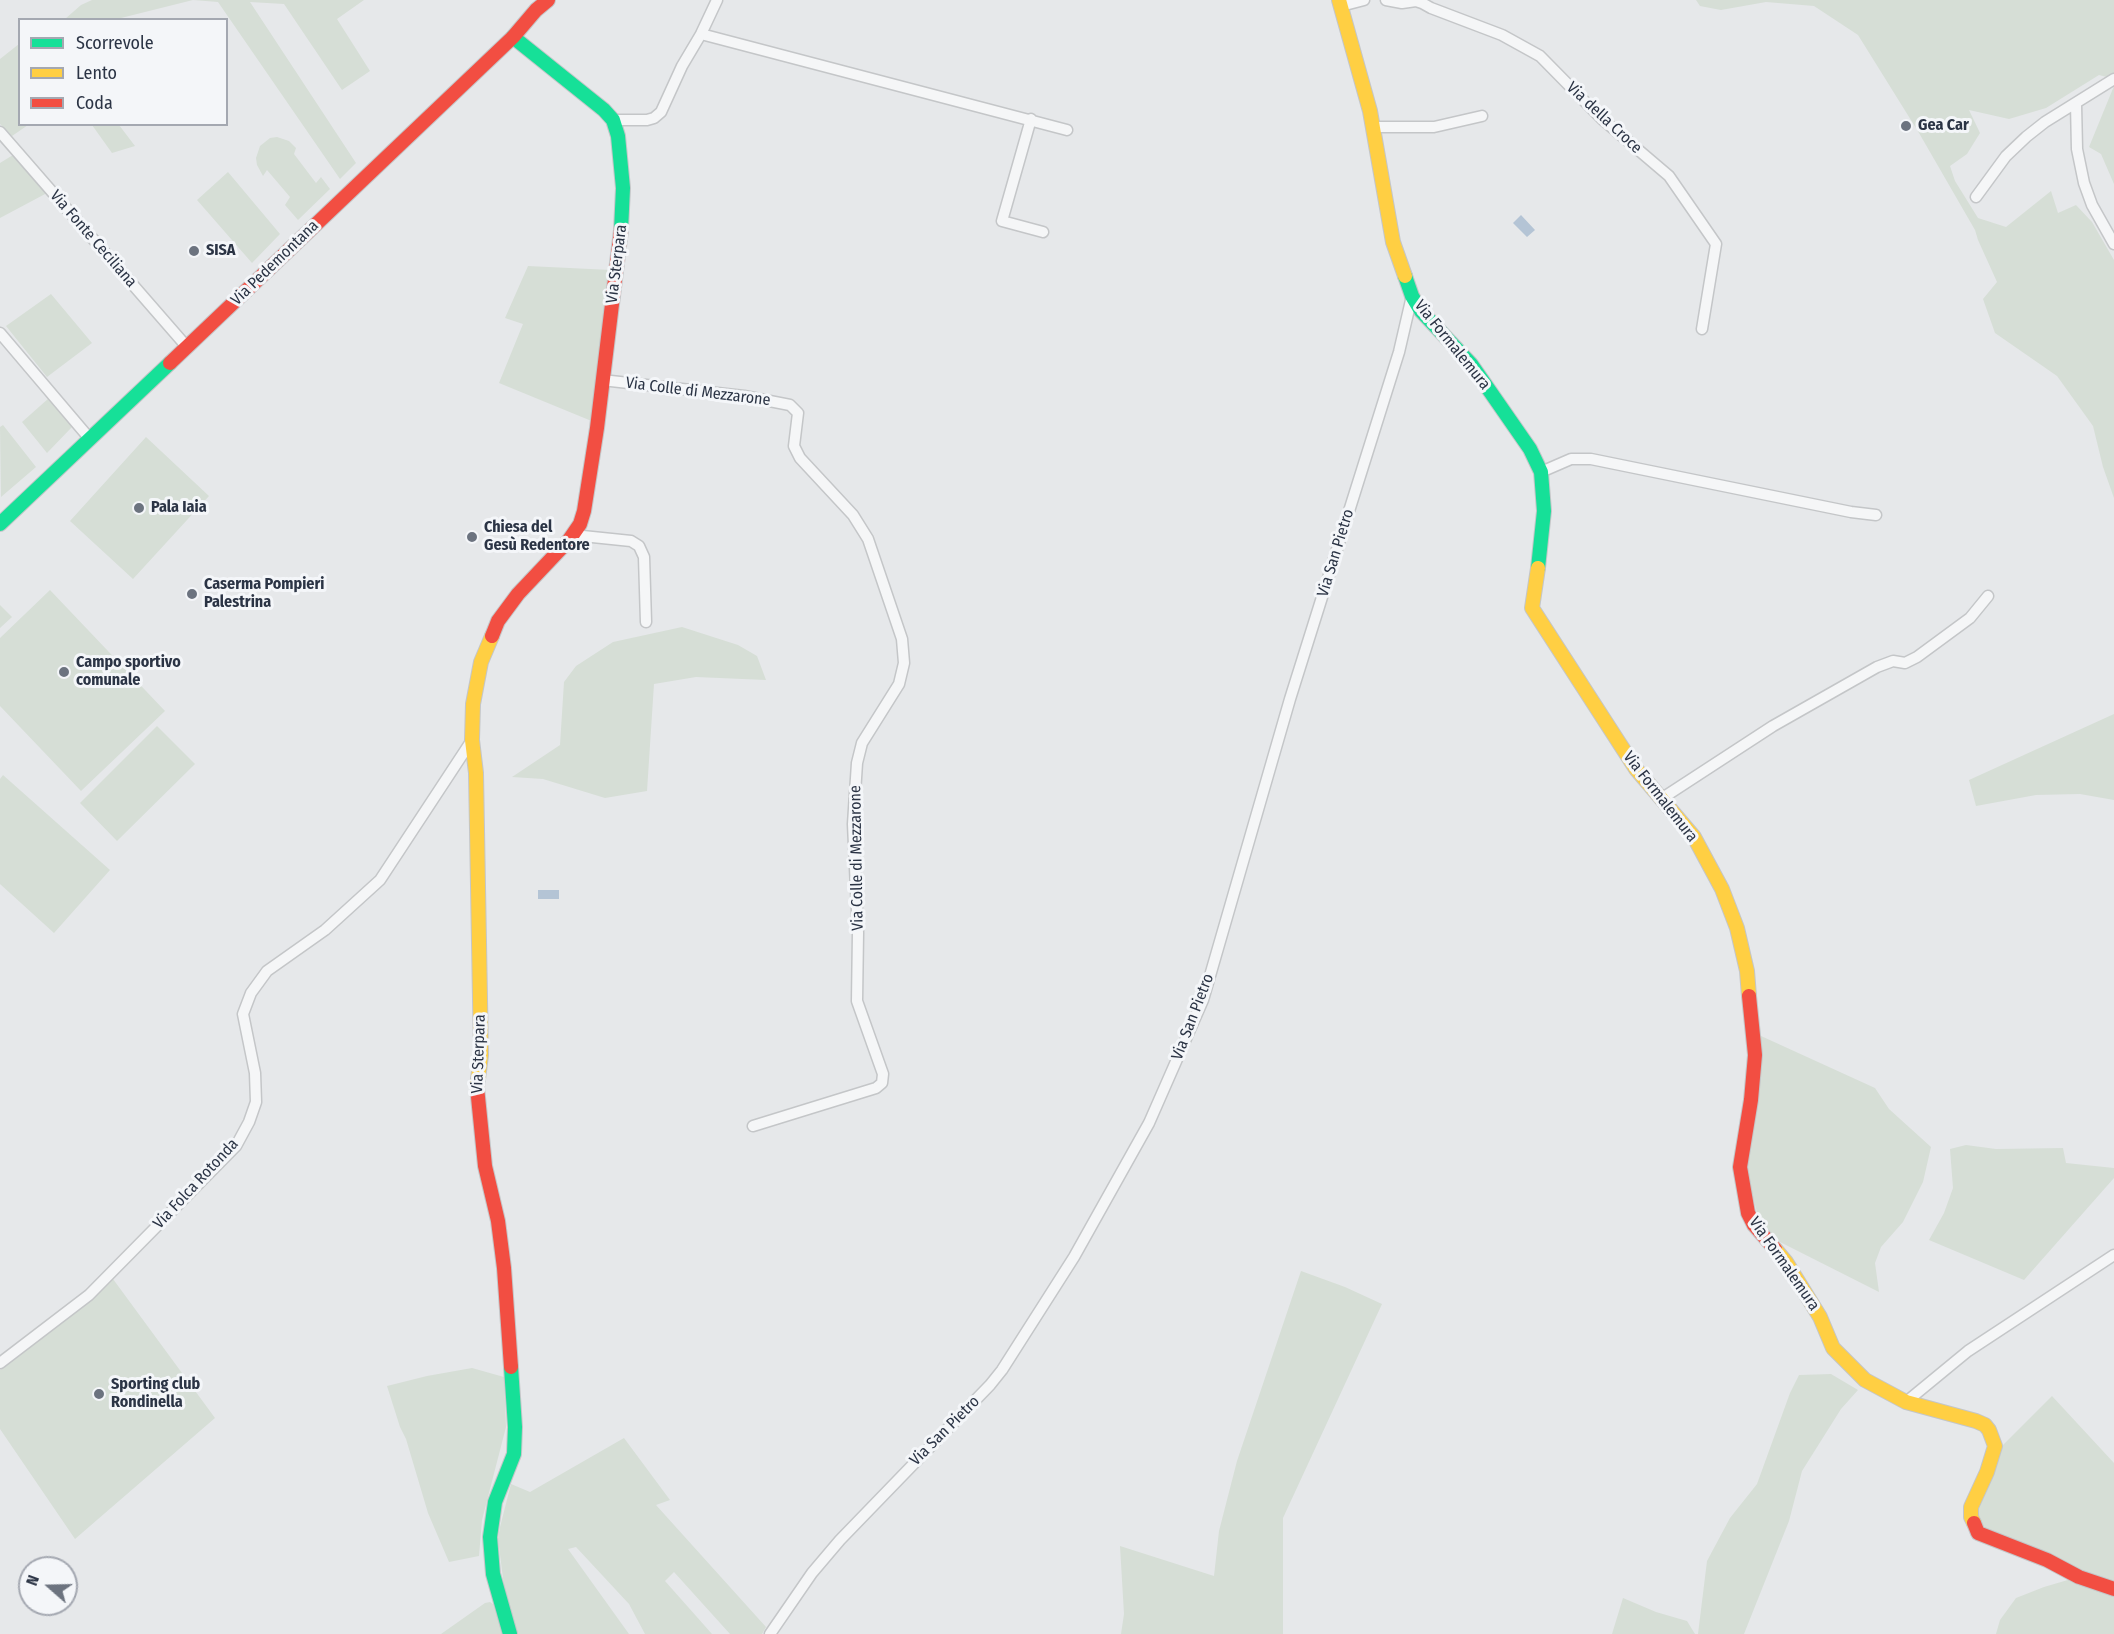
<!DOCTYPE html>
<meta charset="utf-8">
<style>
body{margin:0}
#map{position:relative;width:2114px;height:1634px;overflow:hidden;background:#e6e8ea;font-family:"Fira Sans Condensed",sans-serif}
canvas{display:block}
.legend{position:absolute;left:18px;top:18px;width:210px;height:108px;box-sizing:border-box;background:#f4f6f9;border:2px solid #a4a8b1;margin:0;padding:8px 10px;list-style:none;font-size:18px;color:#2b3445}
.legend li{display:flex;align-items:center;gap:12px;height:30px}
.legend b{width:30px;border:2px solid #a4a8b1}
.north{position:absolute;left:18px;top:1556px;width:60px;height:60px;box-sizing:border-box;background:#f4f6f9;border:2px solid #a4a8b1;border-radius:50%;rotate:290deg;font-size:16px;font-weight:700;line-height:24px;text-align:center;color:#2b3445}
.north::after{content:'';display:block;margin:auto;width:21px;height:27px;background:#6c737f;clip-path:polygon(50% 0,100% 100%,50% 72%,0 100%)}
</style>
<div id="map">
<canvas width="2114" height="1634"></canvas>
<ul class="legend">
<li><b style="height:8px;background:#16e098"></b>Scorrevole</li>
<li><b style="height:8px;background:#ffcf43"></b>Lento</li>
<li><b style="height:8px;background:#f24e42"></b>Coda</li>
</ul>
<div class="north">N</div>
</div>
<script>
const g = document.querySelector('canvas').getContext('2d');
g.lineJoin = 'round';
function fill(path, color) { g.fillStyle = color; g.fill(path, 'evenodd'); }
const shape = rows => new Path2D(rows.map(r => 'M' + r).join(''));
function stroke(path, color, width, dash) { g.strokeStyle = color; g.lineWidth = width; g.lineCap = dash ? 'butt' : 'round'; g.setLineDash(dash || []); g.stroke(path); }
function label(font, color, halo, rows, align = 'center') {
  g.font = font + ' "Fira Sans Condensed",sans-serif'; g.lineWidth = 6; g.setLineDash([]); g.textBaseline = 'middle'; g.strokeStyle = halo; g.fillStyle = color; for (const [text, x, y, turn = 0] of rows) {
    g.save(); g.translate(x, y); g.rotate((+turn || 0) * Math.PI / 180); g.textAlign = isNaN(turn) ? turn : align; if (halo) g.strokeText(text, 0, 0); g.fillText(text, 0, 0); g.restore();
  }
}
fill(shape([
 [92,0,364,0,337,19,370,71,342,90,284,4,250,2,356,163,340,179,218,2,193,0,117,19,65,19,81,5],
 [1696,0,2114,0,2114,79,2099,75,2046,108,2009,119,1969,110,1980,133,1967,154,1950,166,1955,181,1978,218,2006,227,2051,191,2058,213,2076,205,2092,222,2114,260,2114,498,2103,467,2093,426,2057,376,1995,333,1983,299,1997,282,1978,240,1975,230,1919,133,1858,35,1814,6,1766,2,1721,10,1700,6],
 [19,44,20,124,28,125,12,136,0,124,0,59],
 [2114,86,2114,184,2101,154,2089,147],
 [92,125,119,125,135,146,112,153],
 [277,137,289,141,296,148,294,154,316,183,321,177,330,189,298,220,285,205,290,197,267,170,263,176,257,165,256,158,260,146,270,138],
 [13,155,47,193,0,218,0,163],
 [228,172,280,234,252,263,197,200],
 [528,266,611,270,594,422,499,383,523,324,505,318],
 [51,294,92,343,47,377,6,326],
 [49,398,72,427,47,453,22,422],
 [3,425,36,467,1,497,0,427],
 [146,437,209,496,133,579,70,521],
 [50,590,165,711,81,791,0,706,0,638],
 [0,605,12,617,0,628],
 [682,627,738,645,757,656,766,680,696,677,654,684,647,791,605,798,543,779,512,777,560,745,564,682,576,666,613,642],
 [2114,714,2114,800,2080,794,2036,795,1976,806,1969,780],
 [157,726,195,764,117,841,80,803],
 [3,775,110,870,54,933,0,884,0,779],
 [1761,1036,1875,1088,1889,1109,1931,1147,1923,1182,1903,1222,1881,1247,1875,1263,1879,1292,1780,1242,1767,1232,1758,1216,1748,1179,1748,1146],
 [1966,1145,1996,1149,2063,1148,2066,1163,2114,1168,2114,1178,2024,1280,1929,1240,1944,1213,1953,1188,1950,1149],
 [1301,1271,1345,1287,1382,1304,1283,1518,1283,1634,1121,1634,1124,1614,1120,1546,1214,1576,1219,1531,1237,1461],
 [113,1279,215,1418,75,1539,0,1429,0,1370,72,1315],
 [472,1368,504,1377,506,1427,482,1520,479,1556,449,1562,428,1513,406,1439,400,1427,387,1386,427,1376],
 [1831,1374,1858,1390,1841,1409,1802,1471,1789,1521,1744,1634,1698,1634,1707,1561,1730,1518,1757,1484,1790,1393,1799,1375],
 [2052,1396,2114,1463,2114,1634,1996,1634,2000,1620,2016,1598,2044,1587,2078,1577,1991,1540,1971,1507,1993,1455],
 [624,1438,670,1500,656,1505,766,1627,762,1634,730,1634,674,1572,665,1581,712,1634,645,1634,629,1604,576,1547,568,1549,629,1634,515,1634,505,1594,498,1539,500,1527,511,1484,530,1492],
 [1623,1598,1656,1612,1687,1621,1695,1634,1612,1634],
 [490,1602,493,1604,503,1634,441,1634,485,1603]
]), '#d6ded6');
fill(shape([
 [1521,215,1535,230,1527,237,1513,223],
 [538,890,559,890,559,899,538,899]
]), '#b4c4d5');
const street = shape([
 [1386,0,1402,3,1416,1,1422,3,1431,8,1502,35,1540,56,1602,119,1669,176,1716,244,1702,329],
 [1341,6,1364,0],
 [701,34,1067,130],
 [2076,104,2077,149,2084,183,2092,205,2114,244],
 [1031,119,1002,221,1043,232],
 [613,120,647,120,654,118,661,112,682,66,701,34,717,0],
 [1372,127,1434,127,1482,116],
 [0,132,187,347],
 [1976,197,2006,156,2026,137,2045,122,2114,79],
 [0,333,90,439],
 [602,380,744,396,790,405,798,413,794,446,800,458,853,515,868,539,902,639,904,663,899,684,862,743,857,763,853,824,858,933,857,1001,883,1074,882,1083,876,1088,753,1126],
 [1541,472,1571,459,1591,459,1851,512,1876,515],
 [573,535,631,541,639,546,644,557,646,622],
 [1661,799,1773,726,1877,667,1893,661,1905,663,1917,657,1970,618,1988,596],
 [0,1363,89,1295,236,1146,249,1122,256,1102,255,1073,243,1014,251,993,267,971,325,930,380,880,472,740],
 [1906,1402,1968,1351,2114,1255],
 [770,1634,812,1573,840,1540,990,1385,1002,1370,1074,1257,1149,1123,1203,1000,1290,699,1399,352,1412,296]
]);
const fast = shape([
 [513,37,604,110,613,120,618,136,623,188,621,230],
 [1405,276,1412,296,1421,311,1471,364,1530,449,1541,472,1544,511,1538,568],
 [0,524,170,363],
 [510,1634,493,1574,490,1537,495,1502,514,1454,515,1427,511,1367]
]);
const slow = shape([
 [1339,0,1370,111,1393,242,1405,276],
 [1538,568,1532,608,1636,769,1694,837,1722,889,1737,928,1747,971,1749,996],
 [477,1087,481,1055,476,773,472,740,473,704,481,662,492,636],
 [1775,1249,1786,1262,1820,1317,1833,1348,1865,1380,1906,1402,1976,1421,1985,1425,1989,1430,1995,1446,1987,1472,1971,1507,1971,1517,1974,1523]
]);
const jam = shape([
 [170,363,513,37,536,10,548,0],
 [492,636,498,621,518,594,569,540,580,524,584,511,597,428,621,230],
 [1749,996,1755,1055,1751,1100,1740,1167,1748,1213,1754,1225,1775,1249],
 [477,1087,485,1166,498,1221,504,1268,511,1367],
 [1974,1523,1978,1533,2047,1560,2079,1577,2114,1589]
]);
stroke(street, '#c4c6c8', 13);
stroke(fast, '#c4c6c8', 16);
stroke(slow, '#c4c6c8', 16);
stroke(jam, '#c4c6c8', 16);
stroke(street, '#f5f6f7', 10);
stroke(fast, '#16e098', 14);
stroke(slow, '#ffcf43', 14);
stroke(jam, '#f24e42', 14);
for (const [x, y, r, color] of [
 [1906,126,6,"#6c737f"],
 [194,251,6,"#6c737f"],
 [139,508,6,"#6c737f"],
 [472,537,6,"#6c737f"],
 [192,594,6,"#6c737f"],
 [64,672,6,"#6c737f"],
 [99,1394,6,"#6c737f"]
]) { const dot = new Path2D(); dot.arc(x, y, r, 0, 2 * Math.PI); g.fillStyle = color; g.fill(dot); stroke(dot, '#f4f6f9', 2); }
label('16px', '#2b3445', '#f4f6f9', [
 ["Via della Croce",1604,118,43],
 ["Via Fonte Ceciliana",93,239,49],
 ["Via Pedemontana",275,263,-44],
 ["Via Sterpara",617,264,-83],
 ["Via Formalemura",1452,345,51],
 ["Via Colle di Mezzarone",698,392,7],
 ["Via San Pietro",1336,553,-73],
 ["Via Formalemura",1660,797,52],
 ["Via Colle di Mezzarone",857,858,-91],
 ["Via San Pietro",1193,1017,-69],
 ["Via Sterpara",479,1054,-88],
 ["Via Folca Rotonda",196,1184,-47],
 ["Via Formalemura",1784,1264,55],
 ["Via San Pietro",945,1431,-45]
]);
label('bold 16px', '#2b3445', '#f4f6f9', [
 ["Gea Car",1918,126],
 ["SISA",206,251],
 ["Pala Iaia",151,508],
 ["Chiesa del",484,528],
 ["Gesù Redentore",484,546],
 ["Caserma Pompieri",204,585],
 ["Palestrina",204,603],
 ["Campo sportivo",76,663],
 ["comunale",76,681],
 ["Sporting club",111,1385],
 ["Rondinella",111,1403]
], 'left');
</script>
